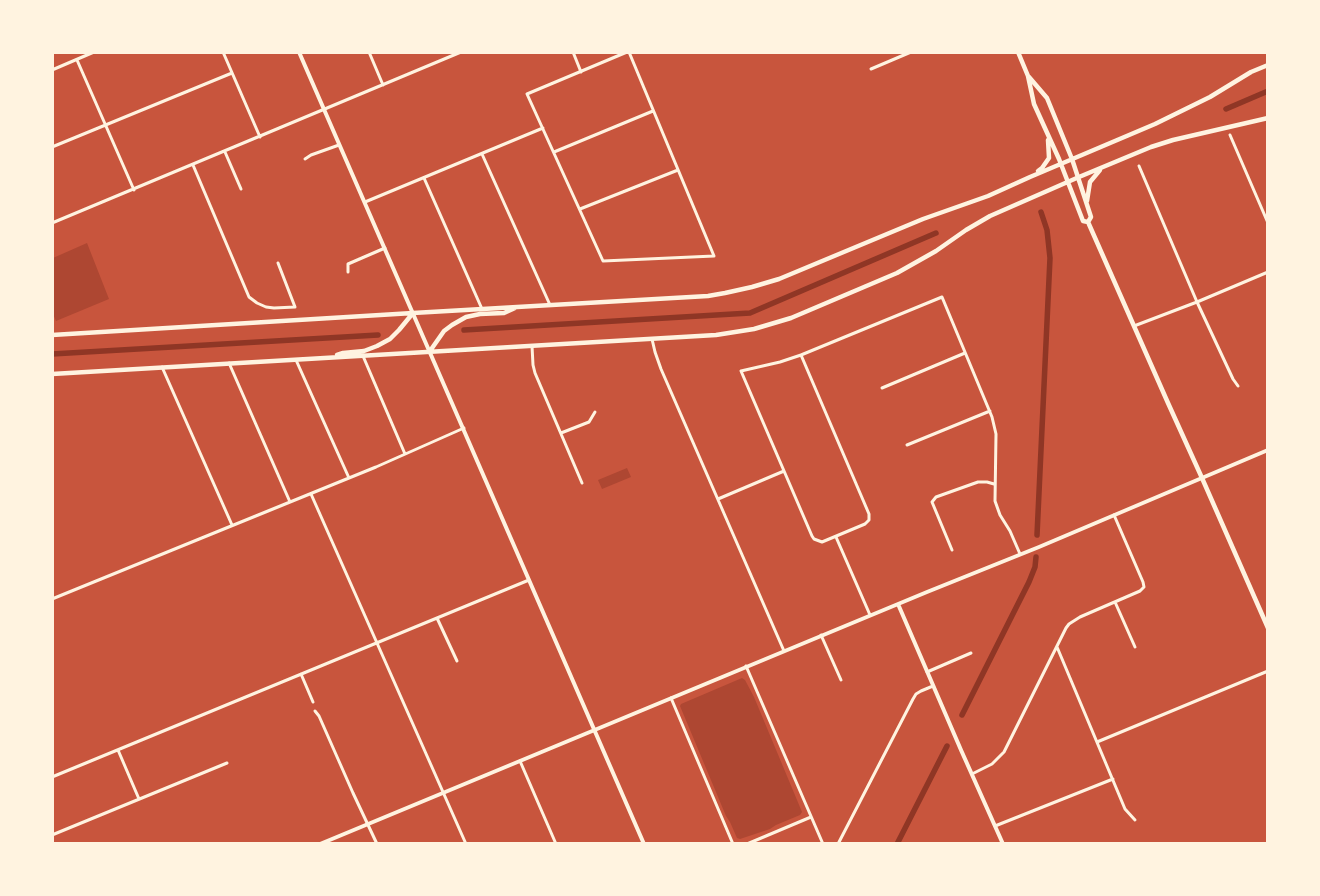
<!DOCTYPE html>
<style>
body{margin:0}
#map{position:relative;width:1320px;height:896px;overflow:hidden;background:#c8553d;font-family:Manrope,sans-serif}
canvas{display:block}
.frame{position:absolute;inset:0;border:54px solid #fff3e0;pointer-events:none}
</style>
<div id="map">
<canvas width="1320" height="896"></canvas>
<div class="frame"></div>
</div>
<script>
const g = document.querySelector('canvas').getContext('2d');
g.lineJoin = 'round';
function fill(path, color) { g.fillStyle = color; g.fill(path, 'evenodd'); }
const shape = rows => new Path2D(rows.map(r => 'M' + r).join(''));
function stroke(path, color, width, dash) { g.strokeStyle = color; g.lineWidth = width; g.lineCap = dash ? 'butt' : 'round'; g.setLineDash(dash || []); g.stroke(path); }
fill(shape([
 [87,243,109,299,56,321,53,314,53,258],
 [627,468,631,477,602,489,598,480],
 [742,678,745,680,754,697,802,812,800,815,776,825,770,829,740,839,737,838,730,822,726,816,680,706,681,704]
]), '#ae4732');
stroke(shape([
 [1226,109,1268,91],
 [464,330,750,313,936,233],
 [52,354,378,335],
 [1037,535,1050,258,1047,230,1041,212],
 [962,715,1029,582,1035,567,1036,557],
 [897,844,947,746]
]), '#8f3625', 5.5);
stroke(shape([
 [223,52,260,137],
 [369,52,383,85],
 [573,52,581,72],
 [627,52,527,94,603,261,714,256,629,52],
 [77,60,134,190],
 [871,69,911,52],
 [52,70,94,52],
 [1230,135,1268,223],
 [52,147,232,73],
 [225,152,241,189],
 [554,152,653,111],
 [482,154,550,305],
 [305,159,311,155,339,145],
 [193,165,249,297,257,303,266,307,274,308,295,307,278,263],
 [1139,166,1197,302,1233,379,1238,386],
 [424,178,482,309],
 [365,202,543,128],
 [580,209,678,170],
 [52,223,461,52],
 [348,272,348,264,385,248],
 [1134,326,1197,302,1268,272],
 [652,339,655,352,661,369,784,651],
 [532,346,533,365,535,373,582,483],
 [801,355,869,514,869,520,865,524,822,542,814,539,812,536,741,371,780,362,801,355,942,297,992,417,996,434,995,501,1000,515,1010,531,1020,554],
 [363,356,405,454],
 [296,360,349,478],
 [229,363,290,502],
 [162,367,232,525],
 [882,388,965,353],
 [561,433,589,422,595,412],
 [907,445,990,411],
 [311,494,466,844],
 [718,499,784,471],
 [836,537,870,615],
 [952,550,932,502,936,497,978,482,987,482,994,484],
 [52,599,376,467,464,428],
 [1115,602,1135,647],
 [437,618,457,661],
 [821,635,841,680],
 [1057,647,1125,809,1135,820],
 [746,666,823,844],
 [927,672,971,653],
 [301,674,313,702],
 [671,698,733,844],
 [315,711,319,716,353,793,377,844],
 [1097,742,1268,671],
 [118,750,139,799],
 [520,761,556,844],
 [972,774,992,764,1004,752,1066,628,1069,624,1080,617,1140,591,1144,587,1143,582,1114,515],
 [52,777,529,580],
 [995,826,1113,779],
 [52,835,227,763],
 [747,844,811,817],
 [838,844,913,699,916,694,921,691,933,686]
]), '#fff3e0', 3);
stroke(shape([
 [299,52,644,844],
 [898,604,961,750,1003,844],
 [320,844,927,592,1039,547,1268,450]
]), '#fff3e0', 4);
stroke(shape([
 [1018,52,1028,76,1034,104,1059,159,1083,221,1088,222,1168,403,1202,478,1268,628],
 [1029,77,1047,98,1072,159,1091,217,1088,222],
 [1038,171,1042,168,1049,158,1048,140],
 [1087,201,1090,182,1100,170],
 [52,335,413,313,708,296,725,293,752,287,779,279,923,219,988,196,1030,177,1155,124,1210,97,1251,72,1268,65],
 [430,351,444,331,452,325,466,317,480,314,504,313,515,308],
 [337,355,343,353,364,351,377,346,390,339,399,330,413,313],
 [52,374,716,335,754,329,791,318,897,273,936,251,966,230,990,216,1079,177,1151,147,1173,140,1268,118]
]), '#fff3e0', 4.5);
</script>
